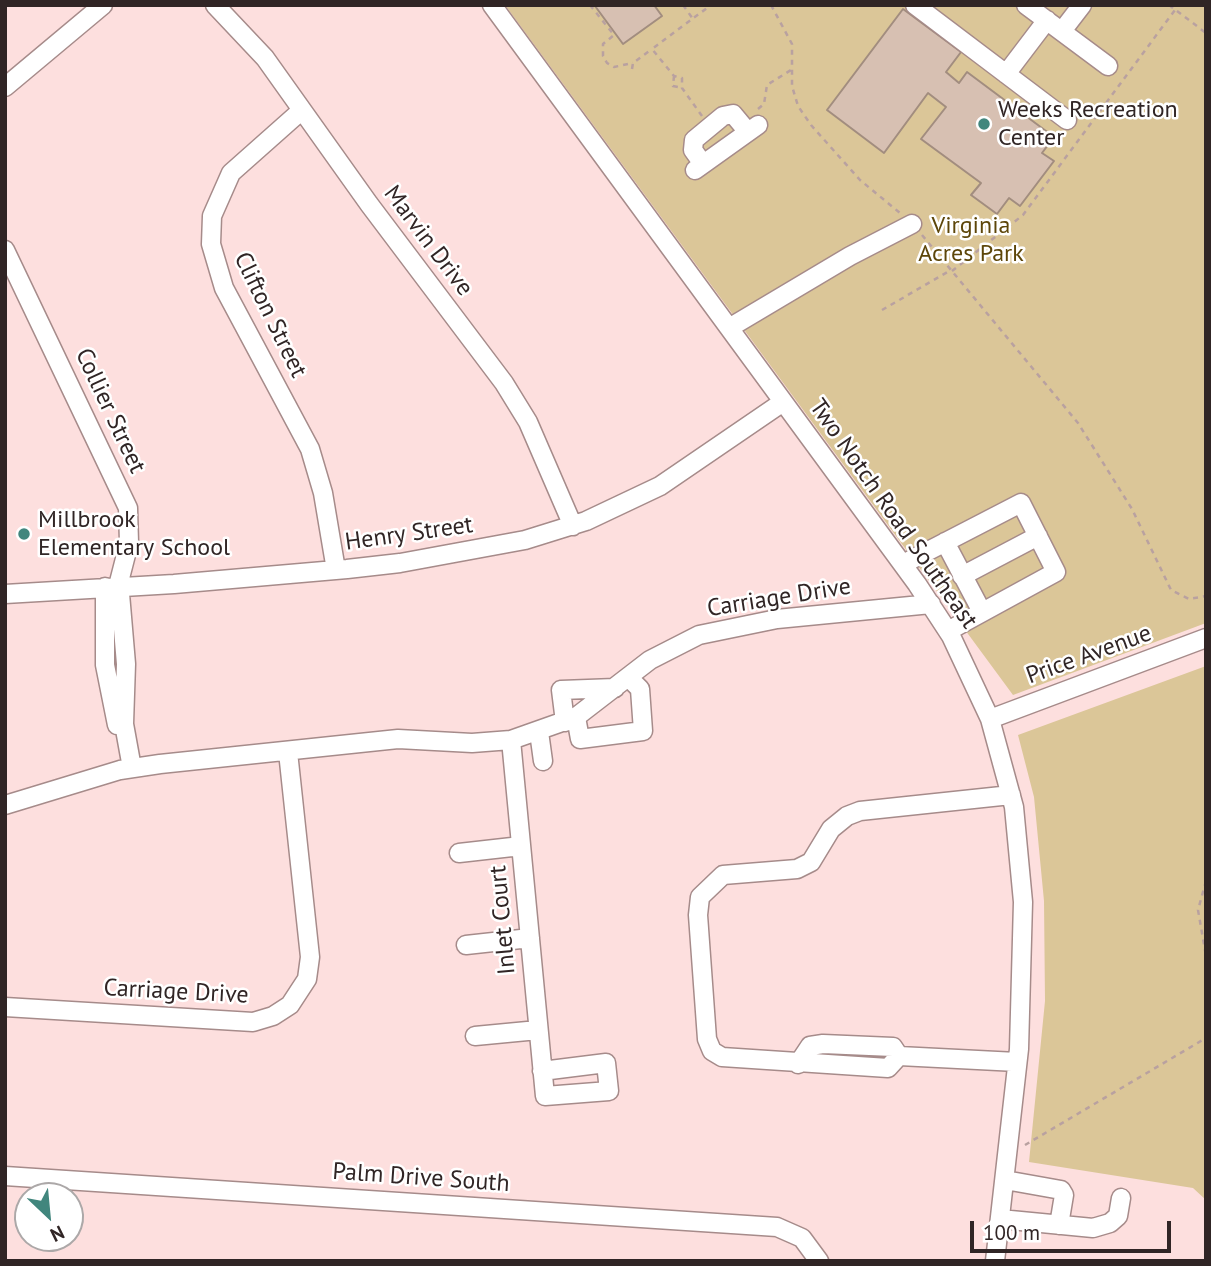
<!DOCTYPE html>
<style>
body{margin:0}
#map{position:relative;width:1211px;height:1266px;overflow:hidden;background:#fddfde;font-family:"PT Sans",sans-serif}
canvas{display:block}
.frame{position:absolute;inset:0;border:7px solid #302525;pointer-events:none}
.north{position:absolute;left:14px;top:1182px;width:70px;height:70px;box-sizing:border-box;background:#fff;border:2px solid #aca8a8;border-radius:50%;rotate:154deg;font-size:19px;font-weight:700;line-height:28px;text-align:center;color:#302525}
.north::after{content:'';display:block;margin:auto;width:24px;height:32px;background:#41867d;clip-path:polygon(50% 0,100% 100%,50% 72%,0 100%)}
.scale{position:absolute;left:970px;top:1221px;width:201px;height:32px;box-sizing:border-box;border:4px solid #302525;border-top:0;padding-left:9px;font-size:21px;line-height:24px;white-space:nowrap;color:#302525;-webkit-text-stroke:5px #fff;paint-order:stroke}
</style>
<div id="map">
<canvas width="1211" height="1266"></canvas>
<div class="frame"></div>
<div class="north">N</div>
<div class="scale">100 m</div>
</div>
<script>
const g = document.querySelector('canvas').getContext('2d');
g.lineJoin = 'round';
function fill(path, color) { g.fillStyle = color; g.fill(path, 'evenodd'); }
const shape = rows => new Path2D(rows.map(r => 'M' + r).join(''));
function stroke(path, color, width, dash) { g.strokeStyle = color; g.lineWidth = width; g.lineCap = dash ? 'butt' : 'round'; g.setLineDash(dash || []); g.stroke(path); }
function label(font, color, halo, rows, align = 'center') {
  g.font = font + ' "PT Sans",sans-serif'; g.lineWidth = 5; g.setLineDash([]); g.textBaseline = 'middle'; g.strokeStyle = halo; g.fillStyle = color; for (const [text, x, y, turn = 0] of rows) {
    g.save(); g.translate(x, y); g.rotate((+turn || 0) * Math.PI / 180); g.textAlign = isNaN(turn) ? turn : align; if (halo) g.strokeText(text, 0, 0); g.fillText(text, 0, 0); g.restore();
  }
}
fill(shape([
 [505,5,1206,5,1206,623,1013,695],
 [1206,666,1206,1200,1193,1188,1029,1162,1045,1001,1044,901,1034,797,1018,735]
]), '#dbc698');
const building = shape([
 [654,5,662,16,623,44,595,6,654,5],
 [903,9,961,52,946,72,959,83,967,72,1054,137,1042,153,1054,161,1020,206,1009,198,997,214,971,195,981,183,921,139,946,107,928,93,884,153,827,110,903,9]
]);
fill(building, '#d7c0b2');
stroke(building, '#a28d7f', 2);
const minor = shape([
 [215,5,265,58,369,204,504,383,528,422,573,526],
 [492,5,917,584,951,636,990,719,1014,807,1023,902,1019,1049,995,1261],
 [915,5,1067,120],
 [1026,5,1108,66],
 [1062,31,1082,5],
 [1006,74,1047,20],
 [5,87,103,5],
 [302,110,231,173,212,216,211,244,224,288,310,449,323,493,336,570],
 [703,164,693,150,694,140,723,116,733,114,748,132],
 [695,170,758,125],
 [5,250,128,508,129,543,119,582,126,664,124,724,132,768],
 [729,328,850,256,912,224],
 [945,542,982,612],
 [903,564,1021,503,1056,572,948,631],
 [962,576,1038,536],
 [105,587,105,665,117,725],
 [5,594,174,584,347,569,400,563,525,540,586,521,660,486,783,402],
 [576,717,580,739,643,731,640,689,628,677],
 [990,719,1206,638],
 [565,722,561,690,615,688],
 [539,732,543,761],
 [511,740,545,1096,609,1091,606,1063,542,1071],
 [1011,795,860,811,847,816,831,829,811,862,797,869,723,875,700,897,698,915,707,1039,712,1051,722,1057,888,1068,899,1056,1017,1062],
 [5,805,120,770,160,764,398,739,472,743,511,740,576,717,650,660,699,635,777,619,931,604],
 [459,853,521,846],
 [466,945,530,938],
 [5,1007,253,1022,273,1016,290,1005,307,979,310,957,288,752],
 [475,1036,538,1030],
 [798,1064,810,1046,823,1044,893,1047,899,1056],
 [5,1176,777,1227,802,1238,819,1261],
 [1005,1180,1061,1190,1064,1195,1059,1225],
 [1000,1219,1093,1228,1110,1223,1118,1216,1121,1198]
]);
stroke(minor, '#a68b8a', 21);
stroke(shape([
 [590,5,614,35,603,44,603,56,607,63,614,67,633,63],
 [683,5,693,19],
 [771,5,792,44,792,86,798,106,811,125,860,180,900,213],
 [1169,5,1206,33],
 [654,6,655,5],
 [632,69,633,63,652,49],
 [674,76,673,86,682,88],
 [758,109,764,104,767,85,791,70],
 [702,116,682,88,682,78,674,76,652,49,711,5],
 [922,235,1078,423,1132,509,1171,590,1189,599,1206,596],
 [952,271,1023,215,1175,10],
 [882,310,951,270],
 [1206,881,1198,910,1206,956],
 [1025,1145,1206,1038]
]), '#b9a1a0', 2.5, [5, 5]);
stroke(minor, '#fff', 18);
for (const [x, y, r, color] of [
 [984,124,7,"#41867d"],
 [24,534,7,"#41867d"]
]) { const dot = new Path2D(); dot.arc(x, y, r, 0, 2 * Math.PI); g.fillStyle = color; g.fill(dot); stroke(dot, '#fff', 2.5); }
label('24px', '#302525', '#fff', [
 ["Weeks Recreation",998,110],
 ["Center",998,138],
 ["Millbrook",38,520],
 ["Elementary School",38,548]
], 'left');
label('24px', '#5d4609', '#fff', [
 ["Virginia",971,226],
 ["Acres Park",971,254]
]);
label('24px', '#302525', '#fff', [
 ["Marvin Drive",428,241,53],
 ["Clifton Street",270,315,64],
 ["Collier Street",110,411,65],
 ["Two Notch Road Southeast",893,514,55],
 ["Henry Street",409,534,-8],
 ["Carriage Drive",779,598,-9],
 ["Price Avenue",1089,655,-20],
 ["Inlet Court",503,920,-95],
 ["Carriage Drive",176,992,3],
 ["Palm Drive South",421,1178,4]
]);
</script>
